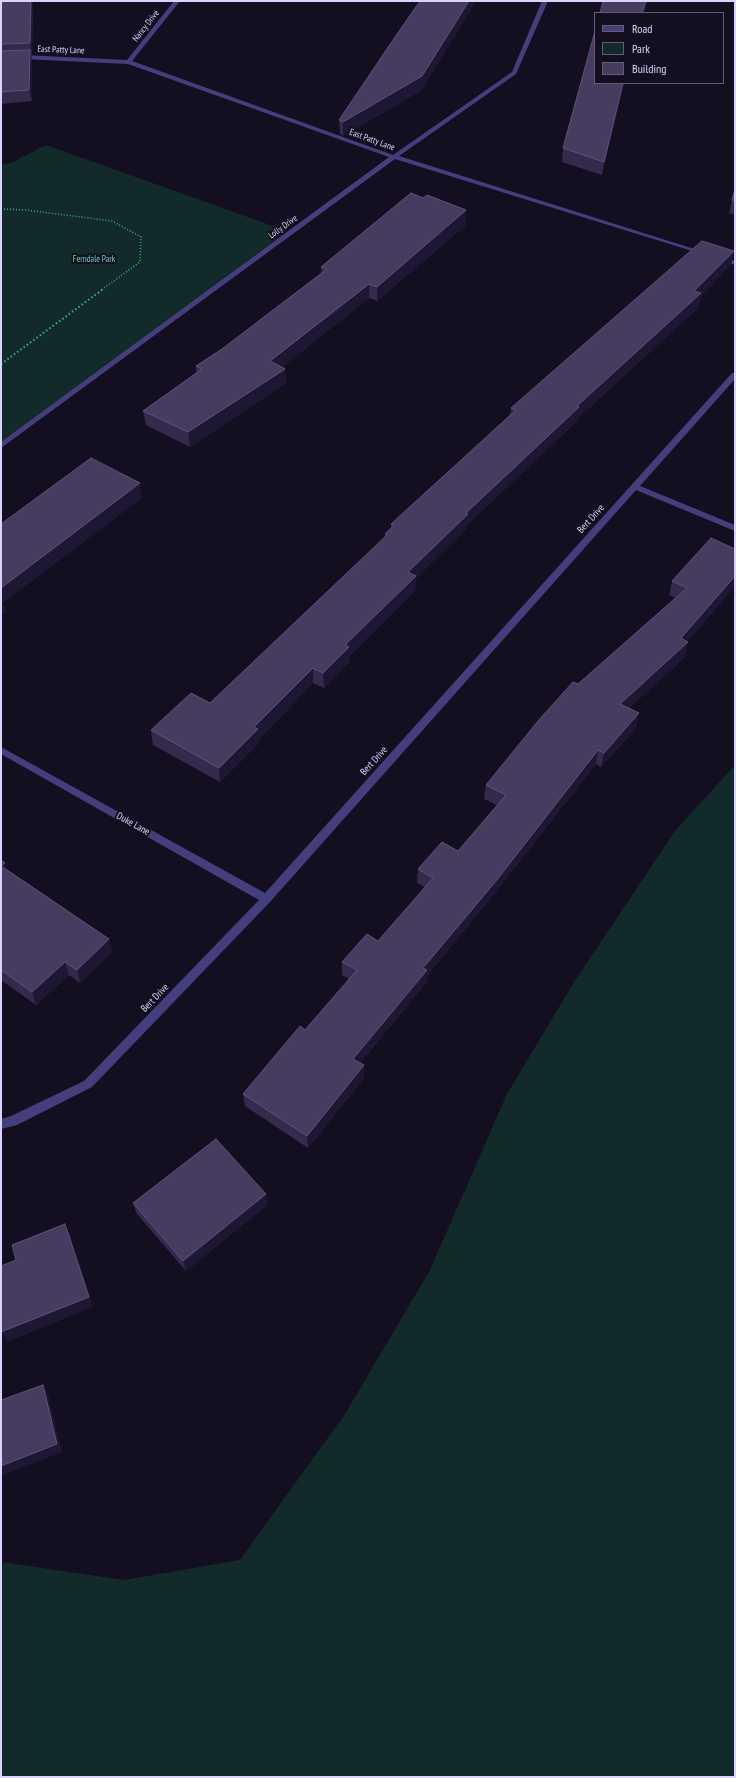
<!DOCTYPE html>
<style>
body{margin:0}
#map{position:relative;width:736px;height:1778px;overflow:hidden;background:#130f21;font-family:"PT Sans Narrow",sans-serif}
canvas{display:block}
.frame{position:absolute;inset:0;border:2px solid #dad3fb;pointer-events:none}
.legend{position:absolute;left:594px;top:12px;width:130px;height:72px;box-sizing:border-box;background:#130f21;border:1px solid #635d78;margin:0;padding:5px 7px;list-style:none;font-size:12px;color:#dad3fb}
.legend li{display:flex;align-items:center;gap:8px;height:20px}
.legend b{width:20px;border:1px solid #635d78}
</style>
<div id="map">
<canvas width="736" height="1778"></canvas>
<div class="frame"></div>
<ul class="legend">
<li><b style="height:5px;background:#443f7c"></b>Road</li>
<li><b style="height:11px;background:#132a2a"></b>Park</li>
<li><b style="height:11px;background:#453c60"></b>Building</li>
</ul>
</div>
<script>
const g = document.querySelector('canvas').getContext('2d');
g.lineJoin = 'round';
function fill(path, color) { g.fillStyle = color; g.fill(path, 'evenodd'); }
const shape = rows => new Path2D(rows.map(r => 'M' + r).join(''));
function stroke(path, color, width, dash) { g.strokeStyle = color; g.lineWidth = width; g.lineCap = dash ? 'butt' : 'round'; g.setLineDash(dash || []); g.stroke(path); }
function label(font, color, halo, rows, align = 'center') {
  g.font = font + ' "PT Sans Narrow",sans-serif'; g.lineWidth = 4; g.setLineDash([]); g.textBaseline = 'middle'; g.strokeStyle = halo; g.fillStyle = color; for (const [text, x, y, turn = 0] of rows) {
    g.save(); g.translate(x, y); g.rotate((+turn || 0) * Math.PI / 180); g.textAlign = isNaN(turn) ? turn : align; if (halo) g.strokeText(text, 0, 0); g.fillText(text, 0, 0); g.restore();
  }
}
fill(shape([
 [46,145,287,231,1,445,1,164,11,163],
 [735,765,735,1777,1,1777,1,1562,124,1580,240,1560,345,1414,430,1270,507,1094,574,982,675,831]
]), '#132a2a');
stroke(shape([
 [1,209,26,210,112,221,141,237,140,262,100,291]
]), '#39a9a9', 1.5, [1, 2]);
stroke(shape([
 [1,364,102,290]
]), '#39a9a9', 2, [1.5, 2.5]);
fill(shape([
 [174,1,180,1,132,61,393,155,512,72,542,1,548,1,516,74,399,156,707,253,702,254,395,159,1,448,1,442,389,157,128,64,23,59,1,61,1,57,23,55,127,60,174,1],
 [719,256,735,261,735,265,717,259,717,257,719,256],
 [732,373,735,373,735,379,640,486,735,525,735,531,636,490,270,902,92,1087,17,1125,1,1129,1,1119,11,1116,84,1081,259,900,1,754,1,747,265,893,732,373]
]), '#443f7c');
fill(shape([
 [1,1,33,4,32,54,31,54,32,61,32,101,1,104],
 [595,83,624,83,602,175,562,162,563,148],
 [422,90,343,136,340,134,339,120],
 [735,189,735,215,729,213,732,200],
 [466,225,377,301,369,298,282,367,285,369,286,383,190,447,146,425,143,411,196,373,196,366,222,349,321,274,321,267],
 [731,265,701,296,698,308,578,418,577,421,467,525,467,528,416,578,415,590,349,656,350,661,324,688,313,683,259,739,259,743,220,782,153,745,151,730,210,703,385,537,385,534,391,528,391,524,510,415,511,408],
 [672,581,735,586,687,642,685,657,629,708,636,728,601,767,596,764,494,894,427,976,426,983,360,1063,364,1065,364,1078,308,1148,245,1106,243,1094,305,1030,349,979,342,975,342,962,378,941,425,887,417,883,418,869,458,851,497,805,484,799,486,785,578,684,675,598,669,595],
 [1,860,8,870,109,939,112,952,80,983,69,975,36,1005,1,980],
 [266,1194,267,1205,186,1271,137,1214,133,1203]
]), '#332a4d');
fill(shape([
 [31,1,33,1,33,4,32,54,30,43],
 [469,1,476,1,422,90,343,136,343,122],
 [646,1,648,1,645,13,642,13],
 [30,50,32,61,32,101,29,90],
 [623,83,624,83,602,175,604,162],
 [466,210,466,225,377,301,377,287],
 [734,251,731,265,701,296,698,308,578,418,577,421,467,525,467,528,416,578,415,590,349,656,350,661,324,688,323,673,345,645,408,572,466,513,577,406],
 [369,284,369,298,271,376,270,361],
 [285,369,286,383,190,447,188,432],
 [140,483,142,498,3,603,6,612,1,616,1,588],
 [735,576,735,586,681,649,688,642,685,657,617,719,620,704,681,638],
 [313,668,313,683,259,739,259,743,220,782,219,768,254,727],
 [639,713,636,728,601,767,604,753],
 [598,750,596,764,494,894,427,976,426,983,353,1071,353,1059,423,968],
 [5,863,10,877,1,866],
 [109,939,112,952,80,983,77,970],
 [65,962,69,975,36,1005,32,992],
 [364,1065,364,1078,308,1148,307,1136],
 [266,1194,267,1205,186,1271,183,1261],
 [65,1224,70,1235,93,1307,7,1342,1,1332],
 [43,1385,48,1394,62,1452,1,1476,1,1466]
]), '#1e1734');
const building = shape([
 [1,1,31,1,30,43,1,44,1,1],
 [420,1,469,1,422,76,343,122,339,120,393,40,420,1],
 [603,1,646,1,642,13,600,13,603,1],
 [595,31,595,83,623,83,604,162,563,148,595,31],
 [30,50,29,90,1,92,1,51,30,50],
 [735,189,735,201,732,200,735,189],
 [411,193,423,198,427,195,466,210,377,287,369,284,270,361,285,369,188,432,143,411,202,369,196,366,222,349,327,269,321,267,411,193],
 [702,241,734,251,694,291,701,293,577,406,579,407,466,513,468,514,408,572,416,576,345,645,349,647,323,673,313,668,254,727,258,729,219,768,151,730,191,693,210,703,387,535,385,534,394,525,391,524,516,410,511,408,702,241],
 [91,458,140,483,1,588,1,524,91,458],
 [711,538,735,549,735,576,681,638,688,642,620,704,639,713,604,753,598,750,496,881,423,968,427,970,353,1059,364,1065,307,1136,243,1094,300,1026,305,1030,357,970,342,962,367,934,378,941,433,878,418,869,442,842,458,851,506,795,486,785,538,721,573,682,578,684,687,588,672,581,711,538],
 [1,860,5,863,1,866,109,939,77,970,65,962,32,992,1,970,1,860],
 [216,1139,266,1194,183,1261,133,1203,216,1139],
 [65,1224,89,1297,1,1332,1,1266,16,1260,12,1245,65,1224],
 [43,1385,57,1444,1,1466,1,1400,43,1385]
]);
fill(building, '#453c60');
stroke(building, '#5c5478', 1);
label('9px', '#dad3fb', '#130f21', [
 ["Nancy Drive",146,26,-52],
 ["East Patty Lane",61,50,2],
 ["East Patty Lane",372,140,20],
 ["Lolly Drive",283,227,-36]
]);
label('9px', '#66d4bf', '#130f21', [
 ["Ferndale Park",94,259]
]);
label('10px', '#dad3fb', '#130f21', [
 ["Bert Drive",591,519,-48],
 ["Bert Drive",374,761,-48],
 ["Duke Lane",133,824,29],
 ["Bert Drive",155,998,-46]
]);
</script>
